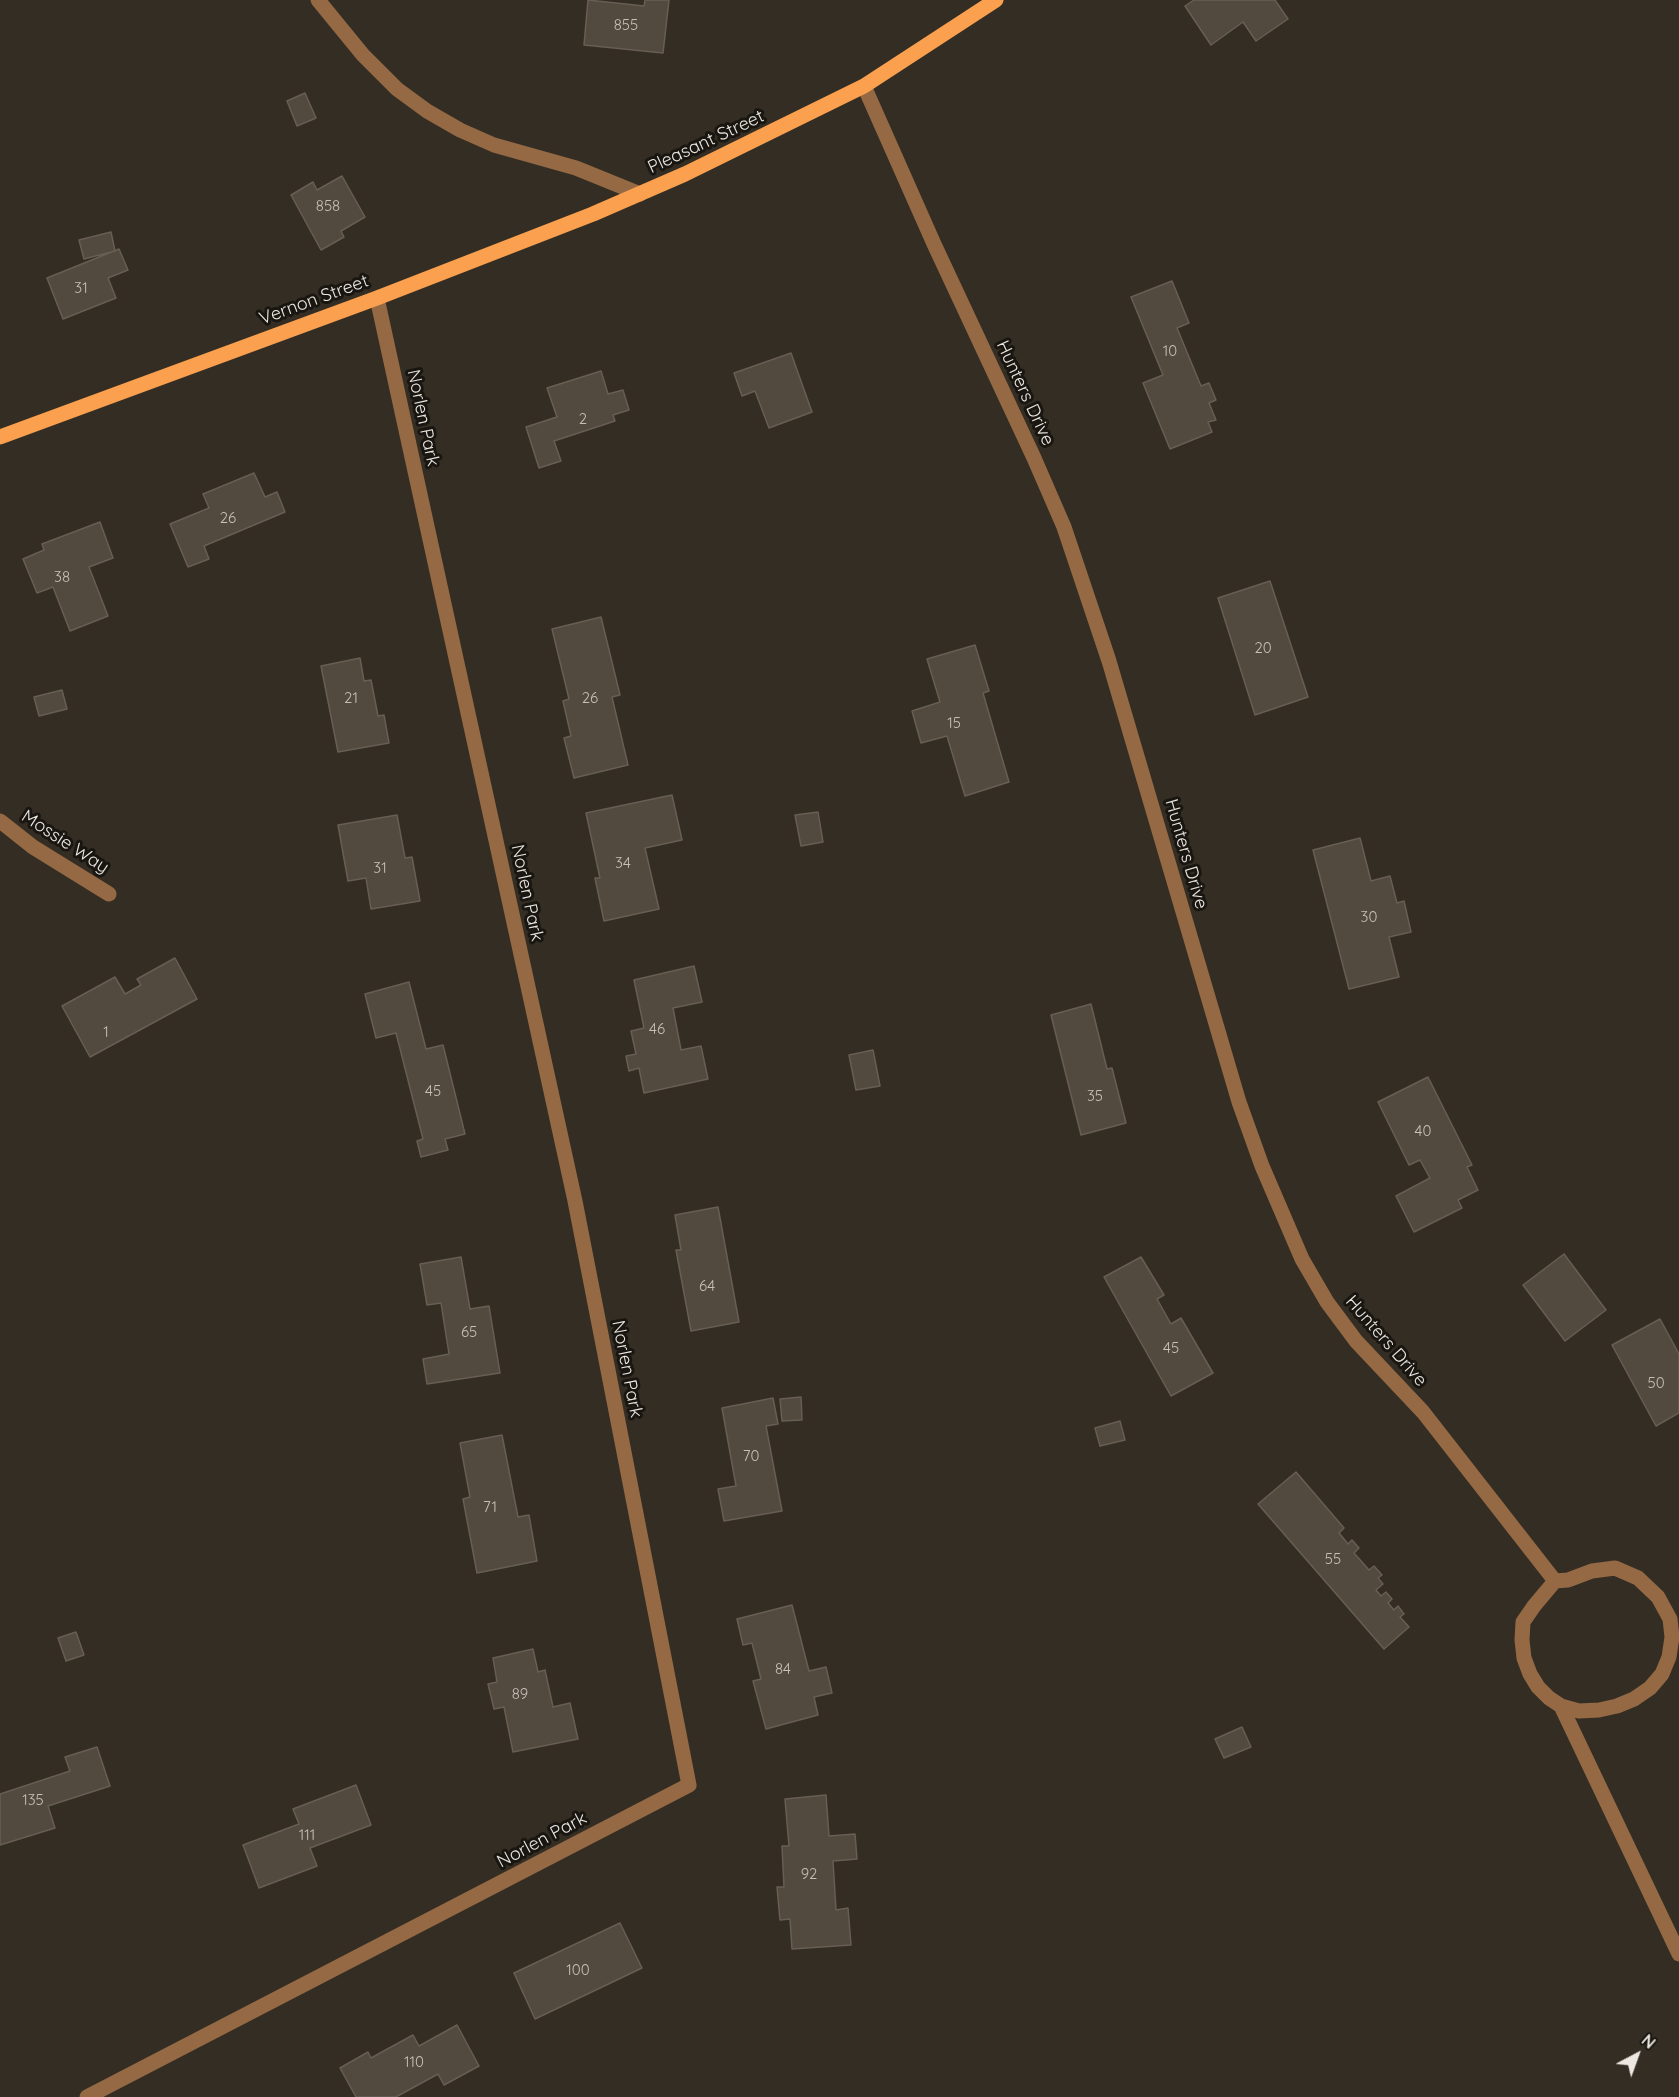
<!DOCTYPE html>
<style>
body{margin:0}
#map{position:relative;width:1679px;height:2097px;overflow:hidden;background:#342d23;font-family:Quicksand,sans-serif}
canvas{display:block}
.north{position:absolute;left:1607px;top:2025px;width:60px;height:60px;-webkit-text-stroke:4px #191611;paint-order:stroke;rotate:41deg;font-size:16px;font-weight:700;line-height:24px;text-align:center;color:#ece7e1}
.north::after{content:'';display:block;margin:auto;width:21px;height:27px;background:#ece7e1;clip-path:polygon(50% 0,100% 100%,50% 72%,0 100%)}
</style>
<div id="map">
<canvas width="1679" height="2097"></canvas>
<div class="north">N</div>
</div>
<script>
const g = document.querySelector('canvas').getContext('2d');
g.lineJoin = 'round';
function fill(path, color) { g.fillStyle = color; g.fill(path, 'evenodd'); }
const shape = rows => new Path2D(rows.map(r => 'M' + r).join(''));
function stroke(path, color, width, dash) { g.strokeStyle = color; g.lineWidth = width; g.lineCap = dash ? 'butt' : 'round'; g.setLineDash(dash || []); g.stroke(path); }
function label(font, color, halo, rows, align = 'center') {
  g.font = font + ' Quicksand,sans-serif'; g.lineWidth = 6; g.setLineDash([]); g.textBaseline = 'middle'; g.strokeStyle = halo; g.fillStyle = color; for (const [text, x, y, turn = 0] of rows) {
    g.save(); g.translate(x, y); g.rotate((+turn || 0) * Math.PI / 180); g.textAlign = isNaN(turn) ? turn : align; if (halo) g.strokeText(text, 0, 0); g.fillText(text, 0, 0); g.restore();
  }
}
const building = shape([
 [588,0,644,6,645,0,669,0,663,53,584,45,588,0],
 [1194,0,1275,0,1288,19,1256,41,1243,22,1211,45,1185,6,1194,0],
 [305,93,316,118,297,126,287,101,305,93],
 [342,176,365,217,341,231,344,237,321,250,291,195,313,182,317,190,342,176],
 [111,232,115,251,84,259,79,240,111,232],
 [119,249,128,270,108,278,116,298,63,319,47,278,119,249],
 [1172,281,1189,323,1177,328,1201,386,1209,383,1216,400,1209,403,1216,420,1208,422,1212,432,1170,449,1143,383,1163,375,1131,297,1172,281],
 [791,353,812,412,769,428,755,391,742,396,734,373,791,353],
 [601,371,608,394,623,390,629,410,613,415,615,421,554,441,561,461,539,468,526,427,557,417,547,388,601,371],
 [254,473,265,497,277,492,285,512,204,546,209,559,188,567,170,524,209,508,203,494,254,473],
 [100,522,113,558,89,567,108,616,70,631,53,587,37,593,23,559,44,550,42,544,100,522],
 [1270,581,1308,697,1255,715,1218,598,1270,581],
 [601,617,620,695,612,697,628,765,574,778,564,738,571,736,563,701,569,699,552,629,601,617],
 [975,645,989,691,983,693,1009,782,965,796,947,736,921,743,912,711,940,702,927,659,975,645],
 [360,658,364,681,371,680,378,716,384,715,389,743,338,752,321,666,360,658],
 [62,690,67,709,39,716,34,697,62,690],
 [672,795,682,840,645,848,659,909,604,921,595,878,600,878,586,813,672,795],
 [818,812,823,842,801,846,795,815,818,812],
 [397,815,405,858,412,857,420,901,371,909,366,878,348,881,338,825,397,815],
 [1360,838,1371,881,1390,876,1397,903,1404,901,1411,932,1389,937,1399,977,1349,989,1313,850,1360,838],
 [175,958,197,999,90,1057,62,1006,115,977,125,994,141,985,137,979,175,958],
 [694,966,702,1002,673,1008,681,1050,701,1046,708,1079,644,1093,639,1068,629,1071,626,1056,636,1054,631,1031,644,1028,634,980,694,966],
 [409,982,426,1049,443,1045,465,1134,445,1139,448,1150,421,1157,417,1141,423,1139,396,1033,376,1038,365,994,409,982],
 [1091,1004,1107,1069,1112,1068,1126,1123,1081,1135,1051,1015,1091,1004],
 [873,1050,880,1086,856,1090,849,1055,873,1050],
 [1428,1077,1472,1165,1467,1167,1478,1190,1458,1200,1462,1208,1414,1232,1396,1196,1430,1178,1420,1160,1409,1165,1378,1102,1428,1077],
 [718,1207,739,1322,691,1331,676,1250,681,1250,675,1215,718,1207],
 [1564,1254,1606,1310,1565,1341,1523,1285,1564,1254],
 [461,1257,470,1309,489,1306,500,1373,427,1384,423,1359,449,1354,441,1303,427,1305,420,1264,461,1257],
 [1141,1257,1164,1295,1157,1299,1171,1324,1181,1318,1213,1373,1171,1396,1104,1277,1141,1257],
 [1660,1319,1679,1354,1679,1413,1656,1426,1612,1345,1660,1319],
 [801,1397,802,1420,782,1421,780,1399,801,1397],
 [773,1398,778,1424,766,1426,782,1511,724,1521,718,1489,736,1486,722,1408,773,1398],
 [1120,1421,1125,1440,1100,1446,1095,1428,1120,1421],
 [502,1435,518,1517,529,1515,537,1561,477,1573,463,1499,470,1497,460,1443,502,1435],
 [1296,1472,1344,1528,1339,1533,1348,1544,1352,1540,1359,1548,1354,1553,1369,1570,1374,1566,1382,1575,1378,1578,1383,1584,1376,1590,1381,1596,1386,1592,1392,1599,1388,1603,1394,1610,1398,1606,1404,1614,1400,1617,1409,1627,1384,1649,1258,1504,1296,1472],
 [792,1605,809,1671,826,1667,832,1693,814,1697,818,1715,766,1729,753,1681,761,1679,752,1643,743,1645,737,1619,792,1605],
 [76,1632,84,1655,66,1661,58,1638,76,1632],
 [533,1649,538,1672,545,1670,553,1707,570,1703,578,1739,513,1752,504,1707,494,1709,488,1684,497,1682,493,1658,533,1649],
 [1242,1727,1251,1747,1224,1758,1215,1739,1242,1727],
 [97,1747,110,1786,48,1806,55,1828,0,1845,0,1794,70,1771,65,1757,97,1747],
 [356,1785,371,1825,310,1848,317,1866,259,1888,243,1845,299,1824,293,1809,356,1785],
 [826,1795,829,1836,855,1834,857,1859,833,1861,836,1910,848,1908,851,1945,792,1949,790,1919,780,1920,777,1887,784,1887,782,1846,789,1846,785,1799,826,1795],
 [620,1923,642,1968,535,2019,514,1973,620,1923],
 [457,2025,479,2066,444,2085,438,2074,396,2097,356,2097,340,2068,368,2052,371,2058,413,2035,419,2046,457,2025]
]);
fill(building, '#52493f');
stroke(building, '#675e54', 1.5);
stroke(shape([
 [318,0,363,55,397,89,427,111,460,130,494,145,576,168,640,194],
 [864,86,934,244,1034,458,1064,527,1109,661,1239,1102,1262,1166,1302,1259,1327,1302,1356,1341,1423,1412,1555,1581,1568,1580,1592,1571,1615,1568,1638,1578,1658,1597,1670,1619,1672,1637,1669,1657,1662,1674,1650,1688,1634,1699,1617,1706,1599,1710,1579,1711,1561,1706,1549,1698,1538,1687,1530,1674,1524,1658,1522,1640,1523,1622,1534,1606,1555,1581],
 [0,821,33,847,109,894],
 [1561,1706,1679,1954],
 [87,2097,689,1785,575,1201,377,298]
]), '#946944', 15);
stroke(shape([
 [0,437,377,298,593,214,685,174,864,86,996,0]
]), '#faa04f', 15);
label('15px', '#c6c0b8', null, [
 ["855",626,25],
 ["858",328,206],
 ["31",81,288],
 ["10",1170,351],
 ["2",583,419],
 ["26",228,518],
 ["38",62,577],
 ["20",1263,648],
 ["21",351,698],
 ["26",590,698],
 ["15",954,723],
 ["34",623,863],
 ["31",380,868],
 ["30",1369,917],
 ["46",657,1029],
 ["1",106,1032],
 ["45",433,1091],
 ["35",1095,1096],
 ["40",1423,1131],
 ["64",707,1286],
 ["65",469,1332],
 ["45",1171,1348],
 ["50",1656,1383],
 ["70",751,1456],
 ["71",490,1507],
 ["55",1333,1559],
 ["84",783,1669],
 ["89",520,1694],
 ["135",33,1800],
 ["111",307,1835],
 ["92",809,1874],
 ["100",578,1970],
 ["110",414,2062]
]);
label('18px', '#ece7e1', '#191611', [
 ["Pleasant Street",706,142,-25],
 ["Vernon Street",314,300,-20],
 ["Hunters Drive",1025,393,65],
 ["Norlen Park",423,418,78],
 ["Mossie Way",65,842,33],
 ["Hunters Drive",1186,854,74],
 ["Norlen Park",527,893,78],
 ["Hunters Drive",1386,1341,49],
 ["Norlen Park",627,1369,79],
 ["Norlen Park",542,1840,-28]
]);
</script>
